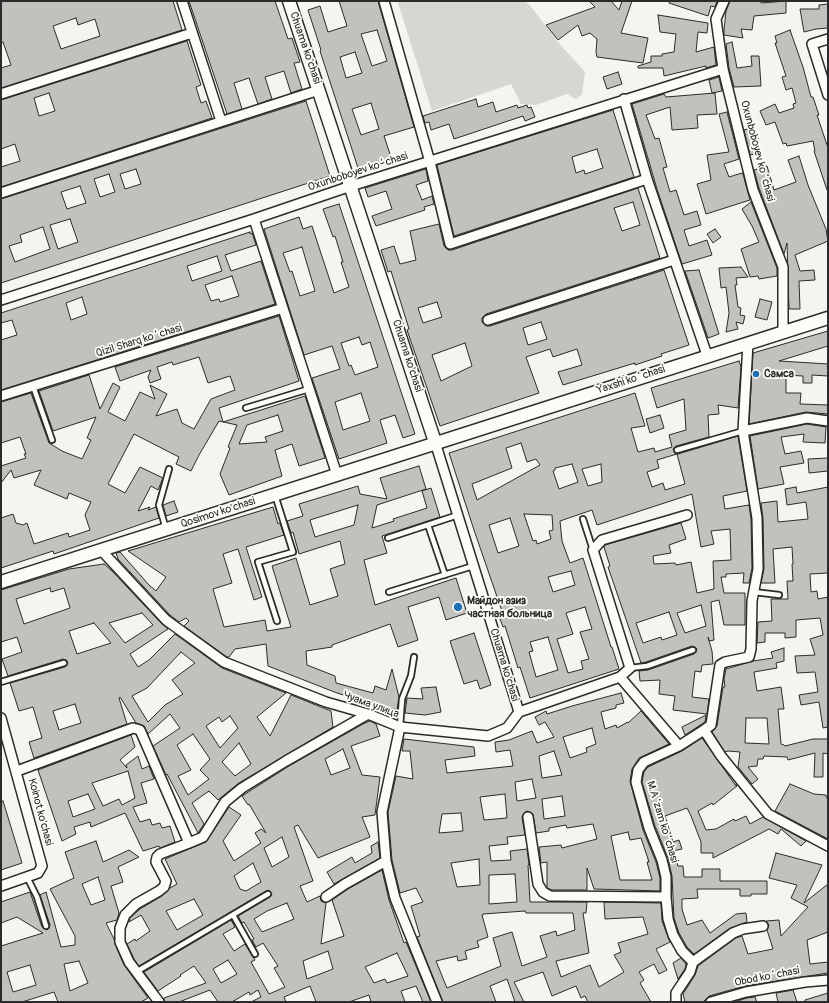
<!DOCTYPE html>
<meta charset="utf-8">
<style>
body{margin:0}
#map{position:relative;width:829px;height:1003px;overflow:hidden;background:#f5f4ef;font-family:Pangolin,sans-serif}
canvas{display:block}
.frame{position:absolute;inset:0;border:2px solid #2b2b2b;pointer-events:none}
</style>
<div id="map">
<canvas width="829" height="1003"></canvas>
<div class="frame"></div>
</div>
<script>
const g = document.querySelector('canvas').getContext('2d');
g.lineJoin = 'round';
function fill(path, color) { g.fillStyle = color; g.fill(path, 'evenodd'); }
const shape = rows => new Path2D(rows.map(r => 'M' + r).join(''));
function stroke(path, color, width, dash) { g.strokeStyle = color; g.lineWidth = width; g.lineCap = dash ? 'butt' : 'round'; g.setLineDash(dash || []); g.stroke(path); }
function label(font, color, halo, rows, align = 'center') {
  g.font = font + ' Pangolin,sans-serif'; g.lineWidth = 3.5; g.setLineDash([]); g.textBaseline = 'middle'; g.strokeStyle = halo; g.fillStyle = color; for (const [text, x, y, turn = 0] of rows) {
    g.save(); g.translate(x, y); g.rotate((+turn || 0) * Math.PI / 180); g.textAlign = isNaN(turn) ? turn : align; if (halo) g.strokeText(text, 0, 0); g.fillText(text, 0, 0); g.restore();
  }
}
fill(shape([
 [400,1,524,1,529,4,557,41,585,72,582,94,576,99,567,94,536,105,521,104,511,84,432,111,398,3]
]), '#d7d6d2');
const building = shape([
 [1,1,173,1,182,30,1,88,1,68,11,65,3,42,1,43,1,1],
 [76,18,78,25,95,19,100,36,61,49,53,26,76,18],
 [189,1,275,1,288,39,292,38,300,62,294,63,302,89,291,93,284,71,265,77,272,99,258,104,249,78,234,83,242,109,227,114,189,1],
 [339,1,378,1,414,127,384,136,392,160,359,171,320,51,321,50,308,10,320,6,328,32,347,26,339,1],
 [377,30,387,61,372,66,361,34,377,30],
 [355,52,362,73,346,78,340,57,355,52],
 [371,103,379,129,361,135,352,109,371,103],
 [589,1,611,1,619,10,622,1,632,1,621,33,648,38,643,63,597,57,596,52,597,39,590,33,582,36,578,25,558,40,546,25,595,7,589,1],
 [669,1,717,1,715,7,711,6,708,16,669,3,669,1],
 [730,1,761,1,761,3,786,1,786,13,754,16,752,30,741,29,743,38,724,35,724,30,726,11,730,1],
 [828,4,828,28,816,29,804,32,800,9,819,9,819,5,828,4],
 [658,15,708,23,707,33,698,32,696,52,714,47,716,65,706,68,706,66,664,76,663,68,638,68,638,66,651,62,651,56,662,56,662,54,674,52,676,34,660,32,658,15],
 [790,30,803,67,811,97,813,97,819,115,817,115,828,148,828,189,827,190,814,151,815,151,813,141,787,146,786,143,783,144,775,122,766,125,760,111,775,104,779,113,794,108,793,104,796,103,792,88,786,90,782,77,786,76,775,43,777,43,775,36,790,30],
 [187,41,201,85,196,87,201,103,206,101,212,118,1,187,1,167,20,161,15,144,1,149,1,100,187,41],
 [49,93,55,111,39,116,34,98,49,93],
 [732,42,737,68,752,66,751,56,759,56,761,86,734,87,729,68,726,44,732,42],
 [618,72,622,84,607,89,603,77,618,72],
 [719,77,722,91,712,93,709,80,719,77],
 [715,93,717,114,697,115,698,128,672,130,670,107,646,115,655,139,659,138,667,167,663,168,670,192,676,190,684,215,697,211,701,225,684,230,689,246,707,240,712,255,682,264,657,189,632,104,664,94,666,97,715,93],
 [476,99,478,107,493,102,496,112,517,105,518,108,527,105,528,108,531,107,535,117,525,121,523,116,454,139,449,124,431,130,429,122,425,123,423,116,476,99],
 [306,101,330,176,1,283,1,199,306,101],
 [136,169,141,184,125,189,120,174,136,169],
 [109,174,115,192,100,197,94,179,109,174],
 [80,186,86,203,67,209,61,192,80,186],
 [70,219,78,242,58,249,50,225,70,219],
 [43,227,50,249,15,262,9,246,22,242,20,235,43,227],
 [613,110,634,177,454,236,437,165,613,110],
 [597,149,603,168,585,174,584,170,576,173,572,157,597,149],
 [727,112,739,159,724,164,729,177,742,173,743,174,750,200,706,214,697,184,711,180,707,155,729,152,719,114,727,112],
 [754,127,758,139,755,140,758,153,750,155,744,130,754,127],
 [799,156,808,185,826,229,828,241,795,255,800,271,814,270,815,280,799,281,800,309,789,309,787,243,784,254,759,188,754,170,767,166,774,190,796,182,788,160,799,156],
 [426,169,428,181,416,185,422,200,432,196,434,204,424,207,425,210,376,226,372,216,392,209,386,191,368,197,365,188,426,169],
 [638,188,660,258,486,314,482,318,482,322,486,326,490,326,664,270,689,345,661,354,662,356,635,365,635,363,563,385,558,372,582,365,577,349,553,357,550,349,526,357,539,393,440,426,407,330,409,329,391,271,388,272,381,250,394,246,400,264,416,260,410,231,439,224,444,246,448,250,452,250,638,188],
 [633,202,640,225,622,231,614,208,633,202],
 [437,302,442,317,423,323,418,308,437,302],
 [541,322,547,339,528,345,523,328,541,322],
 [465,343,472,366,441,381,432,355,465,343],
 [751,202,777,268,777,276,759,279,758,276,750,277,741,249,759,242,752,226,742,209,751,202],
 [339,204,415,434,403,438,395,415,380,420,387,443,339,459,312,378,340,369,332,346,304,355,264,229,299,217,303,229,312,226,334,293,349,287,341,262,343,262,335,236,333,237,323,209,339,204],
 [302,247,315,291,300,296,292,271,290,272,283,253,302,247],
 [359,337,362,345,370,342,378,367,355,375,351,365,349,366,341,343,359,337],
 [361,393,370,421,343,430,335,402,361,393],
 [715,229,721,237,713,243,707,234,715,229],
 [250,232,250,234,252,233,256,245,225,255,231,271,261,261,275,304,1,390,1,340,17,335,12,320,1,323,1,313,250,232],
 [217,256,222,271,192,281,187,266,217,256],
 [232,276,239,296,220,302,219,299,211,301,205,285,232,276],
 [82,297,87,314,71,320,66,303,82,297],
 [741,267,748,277,736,278,737,285,735,285,738,307,741,308,740,315,745,316,743,324,736,322,738,329,726,332,729,313,726,287,721,288,719,268,741,267],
 [699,270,719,334,708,338,685,271,699,270],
 [760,299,772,302,767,320,755,317,760,299],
 [279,316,299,381,219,408,223,422,305,396,325,458,299,466,292,444,275,450,282,476,229,495,220,474,230,448,228,447,237,425,219,421,199,455,191,471,176,464,179,457,134,434,108,484,125,493,140,467,163,478,158,490,151,486,138,511,150,507,148,510,156,507,159,518,54,554,53,551,1,568,1,518,13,514,16,523,23,525,27,523,34,544,68,533,69,537,90,530,85,515,91,502,69,493,67,499,34,485,41,470,14,478,11,470,1,483,1,466,26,458,24,454,26,454,20,437,1,443,1,402,31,393,49,443,62,451,82,459,91,440,87,438,96,417,53,431,39,391,89,375,100,409,113,383,120,387,108,412,125,421,140,392,155,399,150,385,167,394,156,416,177,409,182,423,194,429,211,399,235,390,230,376,208,383,199,357,173,365,172,362,157,367,161,379,150,383,148,377,151,370,120,381,115,367,279,316],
 [278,415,283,431,265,437,267,442,239,444,247,425,278,415],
 [828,331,828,346,779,361,828,364,828,376,812,375,812,383,803,383,803,376,786,375,786,393,801,393,800,404,828,405,828,414,806,412,749,424,753,353,828,331],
 [739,361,741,367,738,408,718,405,719,414,708,415,709,437,676,446,673,449,675,453,678,454,738,436,747,491,723,496,725,509,749,505,751,519,752,568,749,583,743,583,744,573,726,574,726,577,721,577,724,593,745,593,745,625,724,625,719,600,711,602,714,640,709,641,708,637,712,651,713,664,702,665,701,672,695,671,692,697,709,699,707,714,673,710,675,696,659,694,660,680,640,681,639,671,648,670,694,654,697,649,695,647,692,646,646,662,641,663,608,567,610,566,604,547,605,545,681,523,686,539,669,545,671,553,653,556,654,564,675,563,676,565,691,562,697,593,714,589,713,561,731,560,730,529,711,531,714,544,701,547,692,494,597,525,592,510,560,521,562,541,570,563,583,558,611,647,612,647,619,669,530,698,520,667,518,668,505,626,503,627,500,619,504,617,474,530,449,453,635,393,645,426,631,428,638,452,654,448,655,452,672,447,669,435,686,430,684,399,657,408,651,388,739,361],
 [521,443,527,462,536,459,540,465,477,500,472,484,512,468,506,448,521,443],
 [677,454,685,484,665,490,663,483,652,487,647,472,659,468,657,460,677,454],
 [572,464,578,482,559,489,553,471,555,470,555,468,572,464],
 [601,464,602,482,588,486,582,469,601,464],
 [524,514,552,515,553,530,549,531,551,539,537,544,536,540,533,541,524,514],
 [510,518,519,546,498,553,489,525,510,518],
 [571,571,575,585,553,592,548,577,571,571],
 [701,605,706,626,685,633,677,613,701,605],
 [585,607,592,629,580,632,589,659,581,661,583,669,568,673,557,639,573,634,566,613,585,607],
 [669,612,677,635,662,640,661,637,643,643,636,623,669,612],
 [548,637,558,670,536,677,529,652,533,651,530,642,548,637],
 [660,415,664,428,650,433,646,419,660,415],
 [807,424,826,427,825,443,803,442,804,434,781,437,785,454,801,451,804,463,780,467,784,484,758,489,750,436,807,424],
 [828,458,828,471,809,473,808,459,828,458],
 [419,466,426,489,377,505,372,528,394,521,393,519,427,508,422,491,431,488,440,517,382,536,387,553,364,560,375,605,456,578,467,613,446,620,439,597,408,607,418,640,398,647,390,624,332,645,332,647,306,651,307,665,335,676,336,683,373,693,375,686,386,690,392,669,399,697,397,710,337,693,268,666,266,644,235,649,229,657,227,657,184,626,189,621,186,618,179,622,170,615,118,559,116,553,120,552,149,585,156,591,166,577,128,551,273,507,278,524,280,523,284,535,246,547,262,597,254,600,238,549,223,554,232,583,213,589,224,627,265,620,267,631,291,627,272,566,296,558,310,605,338,596,330,569,345,564,340,541,299,554,293,532,291,533,287,521,303,516,299,504,358,486,360,494,387,499,380,478,419,466],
 [358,505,354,525,315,537,310,520,358,505],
 [796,487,797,493,828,487,828,573,810,574,811,592,817,591,818,599,828,597,828,727,823,728,819,702,801,705,799,695,818,692,815,672,797,673,795,656,815,655,810,639,823,635,820,618,796,620,796,637,785,638,785,633,765,633,765,642,757,643,758,622,772,621,771,599,788,599,787,581,793,581,792,564,793,564,792,547,773,549,775,583,761,583,764,569,763,518,761,503,777,501,778,522,808,519,806,502,787,505,785,489,796,487],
 [174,501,178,512,166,516,163,505,174,501],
 [104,564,112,571,162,624,168,629,130,654,138,667,149,660,175,634,222,668,286,693,257,717,270,736,291,695,331,711,333,727,239,783,218,800,209,791,192,803,204,824,198,833,167,774,166,775,153,746,180,728,170,714,148,734,144,726,136,723,120,697,119,698,127,724,34,758,33,755,29,742,42,738,33,707,19,711,10,683,65,667,68,662,66,660,63,659,8,676,2,659,22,652,17,637,1,642,1,590,69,569,104,564],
 [50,588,51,592,64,588,70,608,24,624,16,599,50,588],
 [142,613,153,625,125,643,109,623,142,613],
 [94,623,111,643,77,654,69,631,94,623],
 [181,652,195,663,172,680,183,694,165,705,148,722,132,696,147,688,181,652],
 [75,704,81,723,59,730,53,711,75,704],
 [230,716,238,728,220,748,206,726,219,717,222,722,230,716],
 [193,734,210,759,200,770,209,779,188,795,178,776,191,770,177,745,193,734],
 [239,743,251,764,235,776,222,762,239,743],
 [474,633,491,685,480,689,477,680,464,684,450,641,474,633],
 [784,648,784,661,776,663,777,668,754,672,757,691,781,687,784,709,778,709,781,744,784,745,785,746,813,739,828,739,828,754,823,753,823,777,814,777,815,753,788,760,787,757,764,756,763,759,758,759,757,766,748,767,758,779,752,784,738,767,740,752,728,751,725,752,712,732,717,726,723,687,725,687,724,679,726,669,753,661,773,658,771,652,784,648],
 [746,718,767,718,769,744,745,743,746,718],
 [436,687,441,712,425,715,405,713,407,698,423,699,421,688,436,687],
 [621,693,624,703,616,705,616,708,601,712,605,729,616,725,617,728,628,722,628,723,641,711,669,744,639,758,632,769,630,781,643,830,656,862,660,878,660,891,594,889,587,868,587,890,552,890,547,888,547,862,541,863,539,847,561,845,562,848,597,839,593,824,567,828,566,825,549,828,549,831,536,833,533,814,527,811,524,813,522,817,525,835,507,837,508,844,489,846,491,861,511,860,510,851,527,849,529,864,528,865,530,902,587,902,586,913,583,913,589,953,556,961,561,977,590,965,599,987,624,972,614,955,621,952,618,943,648,934,643,917,605,919,604,902,661,903,662,921,670,942,656,949,667,970,659,974,654,964,639,972,644,980,640,983,651,1002,588,1002,585,996,581,998,576,986,552,996,543,972,514,982,524,1002,515,1002,507,979,490,986,496,1002,443,1002,417,937,420,936,411,906,423,902,416,888,400,893,392,860,388,812,396,776,413,779,410,751,402,751,404,739,474,747,475,756,445,760,447,773,513,766,510,750,496,752,495,742,509,740,532,731,537,743,554,737,545,722,539,725,535,717,546,711,547,714,572,706,621,693],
 [592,728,596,744,586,748,587,752,570,758,563,737,592,728],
 [554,751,562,775,542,778,539,756,554,751],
 [532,779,536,798,517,801,515,782,532,779],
 [505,794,507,818,484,820,480,797,505,794],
 [562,796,565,816,544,819,542,799,562,796],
 [461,813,463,831,439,833,442,814,461,813],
 [628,832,630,840,641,838,649,862,647,862,652,880,620,880,611,836,628,832],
 [479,859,480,885,457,887,451,863,479,859],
 [515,874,517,902,489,904,489,875,515,874],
 [525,911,526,913,573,913,575,930,557,936,556,931,540,936,547,957,522,966,512,932,493,938,501,966,447,988,436,961,457,956,458,961,467,959,465,951,479,947,477,941,488,937,482,915,483,915,483,914,525,911],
 [706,715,705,722,685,735,682,727,706,715],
 [370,721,376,724,380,736,351,746,362,775,380,777,375,815,362,817,370,837,318,858,298,825,294,827,313,881,300,886,307,902,320,896,321,901,326,903,321,944,344,936,332,900,348,889,382,870,389,900,404,943,406,942,431,1002,423,1002,416,986,401,991,405,1002,371,1002,369,995,349,1002,316,1002,310,986,284,997,286,1002,251,1002,261,997,258,990,250,995,249,992,232,1002,218,1002,210,990,179,1002,165,1002,164,998,206,983,194,966,180,975,181,976,158,991,144,972,231,920,235,927,223,934,234,951,245,944,255,960,251,962,269,994,285,987,274,968,278,966,263,943,256,947,252,940,254,939,244,922,242,923,238,916,270,897,272,894,269,891,266,891,139,966,134,959,127,944,135,939,136,941,150,931,141,915,129,922,130,918,140,909,162,896,170,888,177,884,165,859,206,842,229,807,241,815,223,841,234,861,261,843,255,833,261,829,266,833,249,804,248,805,242,796,289,766,363,724,370,721],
 [343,749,350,768,331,775,325,759,343,749],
 [282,837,289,857,272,867,264,848,282,837],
 [253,863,261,882,246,891,240,889,234,876,253,863],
 [194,899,203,915,177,930,166,911,194,899],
 [287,903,294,919,262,932,254,919,267,911,287,903],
 [328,951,333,969,307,979,303,961,328,951],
 [397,953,408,976,387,983,385,979,374,983,365,967,397,953],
 [228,960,237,974,221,983,213,969,228,960],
 [131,735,135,747,120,760,127,768,126,765,138,756,142,769,149,766,154,779,141,783,147,803,133,807,140,822,150,819,152,825,160,823,162,828,170,826,175,842,160,848,159,846,143,851,125,813,91,827,90,822,74,827,76,834,62,841,38,770,131,735],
 [128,771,135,798,122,805,119,799,103,806,92,783,128,771],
 [88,794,95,809,73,817,68,801,88,794],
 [702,738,736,786,736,784,737,786,713,805,712,803,698,811,706,830,716,829,734,819,735,821,746,816,750,824,763,817,806,841,801,846,781,829,778,834,769,829,713,858,713,853,701,853,701,842,691,816,687,808,665,816,673,842,679,840,682,849,673,851,678,866,683,866,684,877,702,877,702,869,720,869,720,881,767,881,767,894,751,894,751,896,740,896,740,889,697,889,698,898,682,899,682,909,687,925,702,920,710,933,736,914,746,913,747,922,730,928,694,954,687,947,679,933,674,918,672,876,668,858,655,826,642,782,644,772,648,767,682,751,702,738],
 [790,784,814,794,826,795,826,797,828,798,828,839,775,811,790,784],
 [3,801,22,863,1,870,1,802,3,801],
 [96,841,103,862,129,850,139,857,118,867,123,882,111,886,119,913,117,920,106,923,114,939,115,944,124,965,148,998,141,1002,58,1002,54,992,22,1002,1,1002,1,946,43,933,17,917,1,923,1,902,30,892,42,927,47,930,49,928,50,925,40,895,46,892,61,947,75,945,75,936,50,889,74,878,65,852,96,841],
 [98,877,105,900,91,905,82,884,98,877],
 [79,961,88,983,70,991,64,964,79,961],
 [30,965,36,985,13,992,7,972,30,965],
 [378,842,380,858,334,884,327,872,352,857,355,863,372,853,371,846,378,842],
 [776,853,822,865,804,903,828,884,828,932,807,940,810,964,828,962,828,973,745,986,709,996,703,1002,685,1002,683,994,695,975,698,966,736,938,742,936,748,954,773,949,767,930,769,925,766,921,779,920,781,936,808,907,791,898,797,885,769,878,776,853],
 [681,958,686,964,685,969,678,979,673,963,681,958],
 [793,990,797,1002,778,1002,776,993,793,990],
 [828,993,828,1002,805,1002,805,1000,828,993],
 [755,997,757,1002,734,1002,747,998,755,997]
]);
fill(building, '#c2c1be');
stroke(building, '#2b2b2b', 1);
const lane = shape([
 [33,386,52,440],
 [246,408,309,389],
 [677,450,743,431],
 [275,495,293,552,258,562,277,621],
 [583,519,593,550],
 [428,525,445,575],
 [166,529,159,505,169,469],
 [388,538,458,515],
 [389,592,473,566],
 [754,592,779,595],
 [630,668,647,666,693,650],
 [1,682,64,663],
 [400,727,402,699,411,676,414,657],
 [27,877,37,897,46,926],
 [233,915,255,954],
 [136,972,268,894]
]);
const street = shape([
 [182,1,221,121],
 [384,1,430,162,450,244,647,179],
 [724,1,716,19,723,69,753,190,783,267,783,332],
 [828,39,812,44,828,95],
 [1,94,192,33],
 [624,99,647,179,707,355],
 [1,193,319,90],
 [254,219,337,475],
 [1,300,254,219,351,186,723,69],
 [488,320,674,260],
 [1,396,283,308],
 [743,431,748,343],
 [435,442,519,712],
 [101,550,166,620,224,662,326,702,368,714,400,727,382,812,386,861,395,898,437,1002],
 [620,677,679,746],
 [1,718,42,866,38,873,1,886],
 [400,727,488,736,507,728,519,712,620,677,630,668,593,550,602,540,687,515],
 [704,730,711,725,720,665,725,662,749,657,751,649,752,601,758,569,757,518,743,431,807,418,828,421],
 [17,771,133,728,140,730,189,843,203,837,225,802,242,788,286,761,368,714],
 [528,817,538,884,543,892,550,896,666,897],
 [326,897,345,884,386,861],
 [693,962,733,933,743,929,763,926],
 [159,1002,129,962,120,942,120,928,125,915,136,904,159,891,164,887,166,881,156,862,157,857,160,854,189,843],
 [676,1002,676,993,690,972,693,962,682,951,673,935,668,919,666,897,666,877,662,860,649,828,636,782,638,770,644,762,679,746,704,730,721,756,768,814,828,846],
 [711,1002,746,992,805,982,828,980]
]);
const secondary = shape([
 [289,1,435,442],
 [1,582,828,318]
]);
stroke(lane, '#2b2b2b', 8);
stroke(street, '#2b2b2b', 12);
stroke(secondary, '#2b2b2b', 15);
stroke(lane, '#fdfcf7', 4.5);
stroke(street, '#fdfcf7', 9);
stroke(secondary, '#fdfcf7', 12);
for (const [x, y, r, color] of [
 [756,374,4,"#1f6fb2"],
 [458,607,5,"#1f6fb2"]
]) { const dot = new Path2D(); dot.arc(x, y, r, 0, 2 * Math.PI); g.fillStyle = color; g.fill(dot); stroke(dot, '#fdfcf7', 1.5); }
label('11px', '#2b2b2b', '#fdfcf7', [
 ["Chuama ko'chasi",305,48,71],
 ["Oxunboboyev koʻchasi",757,151,75],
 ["Oxunboboyev koʻchasi",358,172,-18],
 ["Qizil Sharq koʻchasi",139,341,-17],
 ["Chuama ko'chasi",407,356,72],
 ["Yaxshi koʻchasi",631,380,-18],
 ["Qosimov ko'chasi",218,513,-18],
 ["Chuama ko'chasi",504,665,73],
 ["Чуама улица",371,705,20],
 ["Koinot ko'chasi",40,812,75],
 ["M.Aʻzam koʻchasi",662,822,73],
 ["Obod koʻchasi",767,977,-11]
]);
label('bold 11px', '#2b2b2b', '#fdfcf7', [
 ["Самса",764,374],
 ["Майдон азиз",467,601],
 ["частная больница",467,614]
], 'left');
</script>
